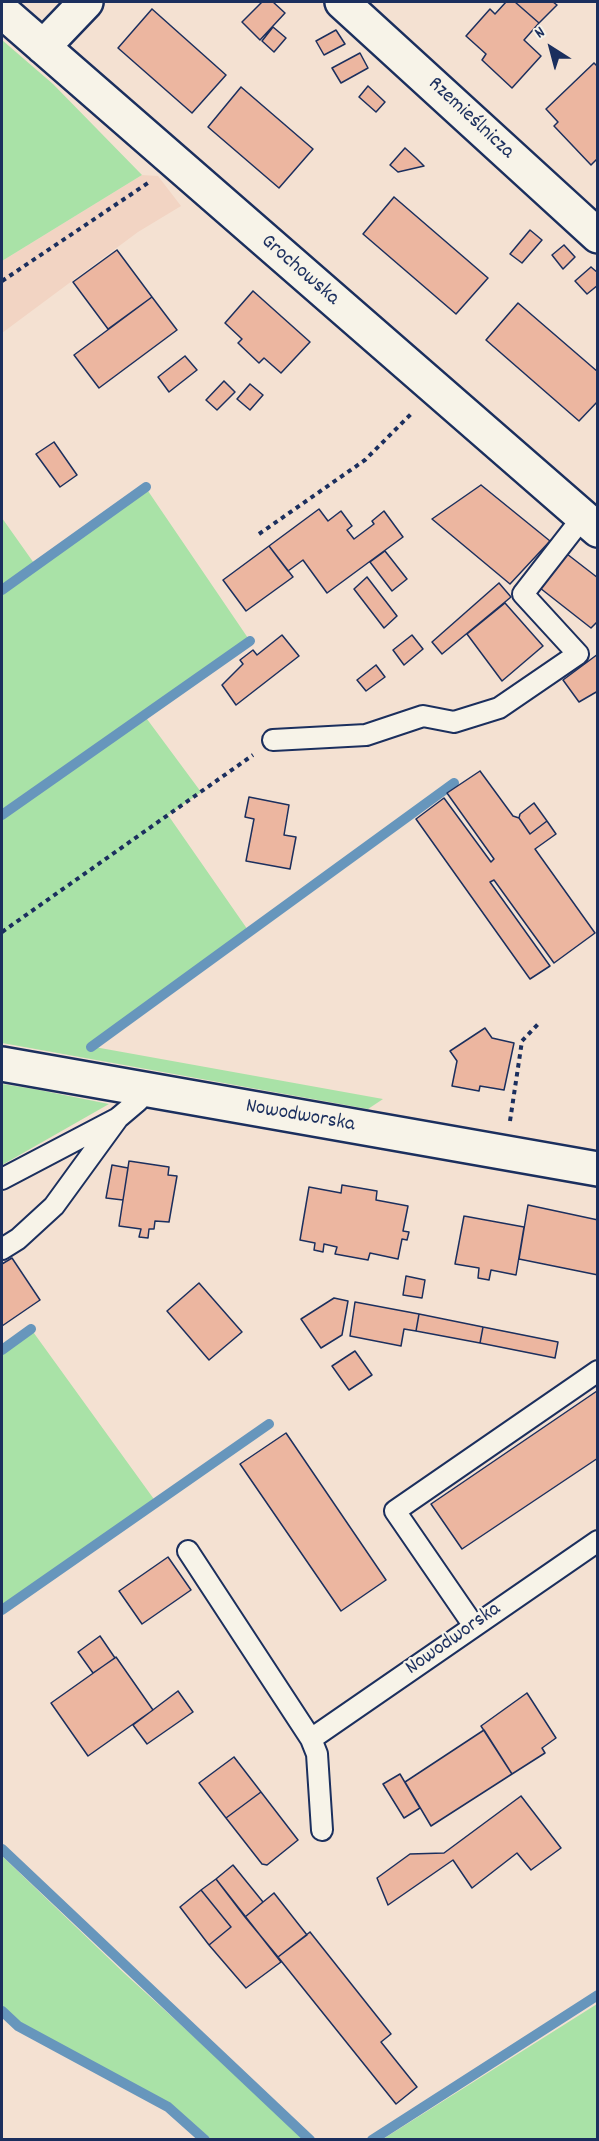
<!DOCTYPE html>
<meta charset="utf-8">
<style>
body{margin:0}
#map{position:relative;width:599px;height:2141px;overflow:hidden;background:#f4e1d2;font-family:Dekko,sans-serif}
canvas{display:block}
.frame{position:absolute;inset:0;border:3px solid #1b2f5e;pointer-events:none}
.north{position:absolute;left:521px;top:18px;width:60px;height:60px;-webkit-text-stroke:4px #f7f3e8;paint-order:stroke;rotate:324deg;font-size:16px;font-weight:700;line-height:24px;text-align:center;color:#1b2f5e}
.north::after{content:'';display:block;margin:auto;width:21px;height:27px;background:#1b2f5e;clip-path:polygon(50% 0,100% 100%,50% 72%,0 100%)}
</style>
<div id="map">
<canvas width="599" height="2141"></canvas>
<div class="frame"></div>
<div class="north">N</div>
</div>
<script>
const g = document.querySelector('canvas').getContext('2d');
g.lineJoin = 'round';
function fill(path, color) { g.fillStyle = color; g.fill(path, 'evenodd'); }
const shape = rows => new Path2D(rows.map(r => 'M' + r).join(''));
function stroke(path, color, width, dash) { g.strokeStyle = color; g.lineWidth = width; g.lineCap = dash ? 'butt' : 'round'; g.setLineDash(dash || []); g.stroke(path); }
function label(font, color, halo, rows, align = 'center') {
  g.font = font + ' Dekko,sans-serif'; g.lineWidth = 4.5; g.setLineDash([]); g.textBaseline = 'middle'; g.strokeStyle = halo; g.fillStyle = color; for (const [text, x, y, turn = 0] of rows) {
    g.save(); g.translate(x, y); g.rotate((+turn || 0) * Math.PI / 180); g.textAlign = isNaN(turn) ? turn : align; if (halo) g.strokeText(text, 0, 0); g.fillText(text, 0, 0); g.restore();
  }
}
fill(shape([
 [142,175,158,176,181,206,138,232,2,333,2,261]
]), '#f2d4c3');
fill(shape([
 [2,40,53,84,142,175,2,261],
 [146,488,250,641,144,715,201,792,168,815,250,933,89,1046,383,1099,368,1109,2,1043,2,518,36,566],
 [2,1084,34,1089,109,1104,2,1165],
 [31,1329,156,1502,2,1610,2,1350],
 [2,1856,124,1973,306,2139,211,2139,170,2104,20,2024,2,2007],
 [597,2004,597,2139,383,2139]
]), '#a9e2a7');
stroke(shape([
 [2,590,146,487],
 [2,815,250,641],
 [91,1047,454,783],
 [2,1350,31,1329],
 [2,1610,269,1424],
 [2,1849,310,2140],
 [2,2011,18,2026,168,2107,205,2140],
 [372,2140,598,1995]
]), '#6796bc', 10);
const building = shape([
 [262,2,273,2,285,13,260,40,242,22,262,2],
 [506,2,515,2,539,23,524,40,541,56,512,88,482,60,486,54,466,36,490,9,495,14,506,2],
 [515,2,553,2,557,5,539,23,515,2],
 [152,9,226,75,192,113,118,48,152,9],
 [273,27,286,38,274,52,262,41,273,27],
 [336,30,345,44,324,55,316,41,336,30],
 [360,53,368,68,341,83,332,68,360,53],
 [594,63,598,67,598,158,591,165,554,126,558,122,546,109,594,63],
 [368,86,385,102,376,112,359,97,368,86],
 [241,87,313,149,279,188,208,127,241,87],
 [405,148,416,158,424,166,398,172,390,165,405,148],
 [394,197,488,278,456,314,363,234,394,197],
 [530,230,542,240,522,263,510,254,530,230],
 [564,245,575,257,563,269,552,255,564,245],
 [117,250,152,297,108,329,73,282,117,250],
 [591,267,598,273,598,285,587,294,575,281,591,267],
 [253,291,310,342,281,373,264,358,259,363,238,343,242,339,225,323,253,291],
 [152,297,177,330,99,388,74,355,152,297],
 [518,303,598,372,598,401,579,421,486,340,518,303],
 [185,356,197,370,169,392,158,377,185,356],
 [224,381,235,392,217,410,206,400,224,381],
 [250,384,263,395,250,410,237,399,250,384],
 [54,442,77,475,60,487,36,454,54,442],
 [481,485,550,541,510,584,432,519,481,485],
 [319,509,328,521,341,511,352,526,347,530,354,539,374,524,372,521,384,511,403,537,327,593,303,560,288,571,269,546,319,509],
 [269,546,293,577,246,611,223,580,269,546],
 [385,551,407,579,392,591,370,562,385,551],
 [567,554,598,578,598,621,591,628,540,588,567,554],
 [367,577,397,616,384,628,354,589,367,577],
 [499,583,511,597,442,654,432,642,499,583],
 [505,603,543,646,502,681,467,634,505,603],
 [282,635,299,656,236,705,222,685,243,664,240,660,253,650,257,655,282,635],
 [412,635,423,649,404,665,393,650,412,635],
 [598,654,598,691,579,702,563,680,598,654],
 [376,665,385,677,366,691,357,680,376,665],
 [480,771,513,816,519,818,530,834,547,821,556,834,535,849,595,933,554,963,494,880,490,882,550,966,530,979,416,819,444,798,491,862,494,859,447,793,480,771],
 [249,797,289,805,284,835,296,837,290,869,246,861,254,819,245,817,249,797],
 [534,803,547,821,530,834,519,818,520,814,534,803],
 [485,1028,492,1038,514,1043,504,1090,480,1086,479,1091,452,1086,457,1061,450,1051,485,1028],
 [129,1161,169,1167,168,1175,177,1176,169,1222,155,1221,154,1229,149,1229,148,1238,139,1237,141,1229,119,1226,129,1161],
 [112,1165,128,1168,123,1200,106,1198,112,1165],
 [342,1185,377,1191,376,1200,408,1206,403,1231,409,1232,407,1240,402,1239,398,1259,370,1253,368,1260,335,1254,337,1247,324,1244,323,1252,314,1250,315,1243,300,1240,309,1187,341,1193,342,1185],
 [528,1205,598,1220,598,1275,519,1259,528,1205],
 [464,1216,524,1227,516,1275,491,1270,489,1280,478,1278,479,1268,455,1264,464,1216],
 [12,1258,40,1300,2,1326,2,1264,12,1258],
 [406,1276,425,1280,422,1298,403,1295,406,1276],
 [199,1283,242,1332,209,1360,167,1311,199,1283],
 [334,1298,348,1301,342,1335,321,1348,301,1319,334,1298],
 [355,1302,419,1314,416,1331,404,1329,401,1346,350,1336,355,1302],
 [419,1314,483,1327,480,1343,416,1331,419,1314],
 [483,1327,558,1342,555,1358,480,1343,483,1327],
 [355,1351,372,1375,349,1390,332,1366,355,1351],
 [597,1391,598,1458,462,1549,431,1504,597,1391],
 [286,1433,386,1580,341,1611,240,1464,286,1433],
 [168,1557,191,1590,142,1624,119,1591,168,1557],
 [100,1636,115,1658,93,1673,78,1652,100,1636],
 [116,1657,153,1710,88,1756,51,1703,116,1657],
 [178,1691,193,1712,147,1744,133,1725,178,1691],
 [527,1693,556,1738,542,1748,545,1753,512,1774,481,1726,527,1693],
 [484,1730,512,1774,431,1826,405,1782,484,1730],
 [234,1757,261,1792,226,1818,199,1783,234,1757],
 [400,1774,420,1808,404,1818,383,1784,400,1774],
 [261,1792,298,1840,267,1865,262,1864,226,1818,261,1792],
 [521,1796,561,1848,531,1870,517,1853,472,1888,453,1860,388,1905,377,1878,410,1854,444,1853,521,1796],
 [233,1865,263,1902,245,1917,216,1879,233,1865],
 [216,1879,281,1962,246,1988,209,1945,231,1927,201,1890,216,1879],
 [201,1890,231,1927,209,1945,180,1907,201,1890],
 [274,1893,307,1935,278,1957,245,1917,274,1893],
 [310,1932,391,2034,381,2042,417,2087,396,2104,278,1957,310,1932]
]);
fill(building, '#ecb6a0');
stroke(building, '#1b2f5e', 1.5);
const service = shape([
 [273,740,366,735,423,716,454,722,499,708,578,654,523,594,583,517],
 [2,1179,118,1118,138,1101,146,1089],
 [2,1249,18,1239,54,1206,118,1118],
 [188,1551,311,1739,317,1754,322,1830],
 [474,1626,395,1511,598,1371],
 [311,1739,598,1541]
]);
const minor = shape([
 [342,2,598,236],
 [2,11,598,530],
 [43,47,86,2]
]);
const tertiary = shape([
 [2,1064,598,1169]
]);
stroke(service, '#1b2f5e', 24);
stroke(minor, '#1b2f5e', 38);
stroke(tertiary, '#1b2f5e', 38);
stroke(shape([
 [2,281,148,183],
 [259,534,365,460,413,412],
 [2,932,253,755],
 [510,1121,522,1041,540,1022]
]), '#1b2f5e', 4, [4.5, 4.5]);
stroke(service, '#f7f3e8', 20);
stroke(minor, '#f7f3e8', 33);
stroke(tertiary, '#f7f3e8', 33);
label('21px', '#1b2f5e', '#f7f3e8', [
 ["Rzemieślnicza",470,119,43],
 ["Grochowska",299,271,41],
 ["Nowodworska",300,1117,10],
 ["Nowodworska",454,1640,-35]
]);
</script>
